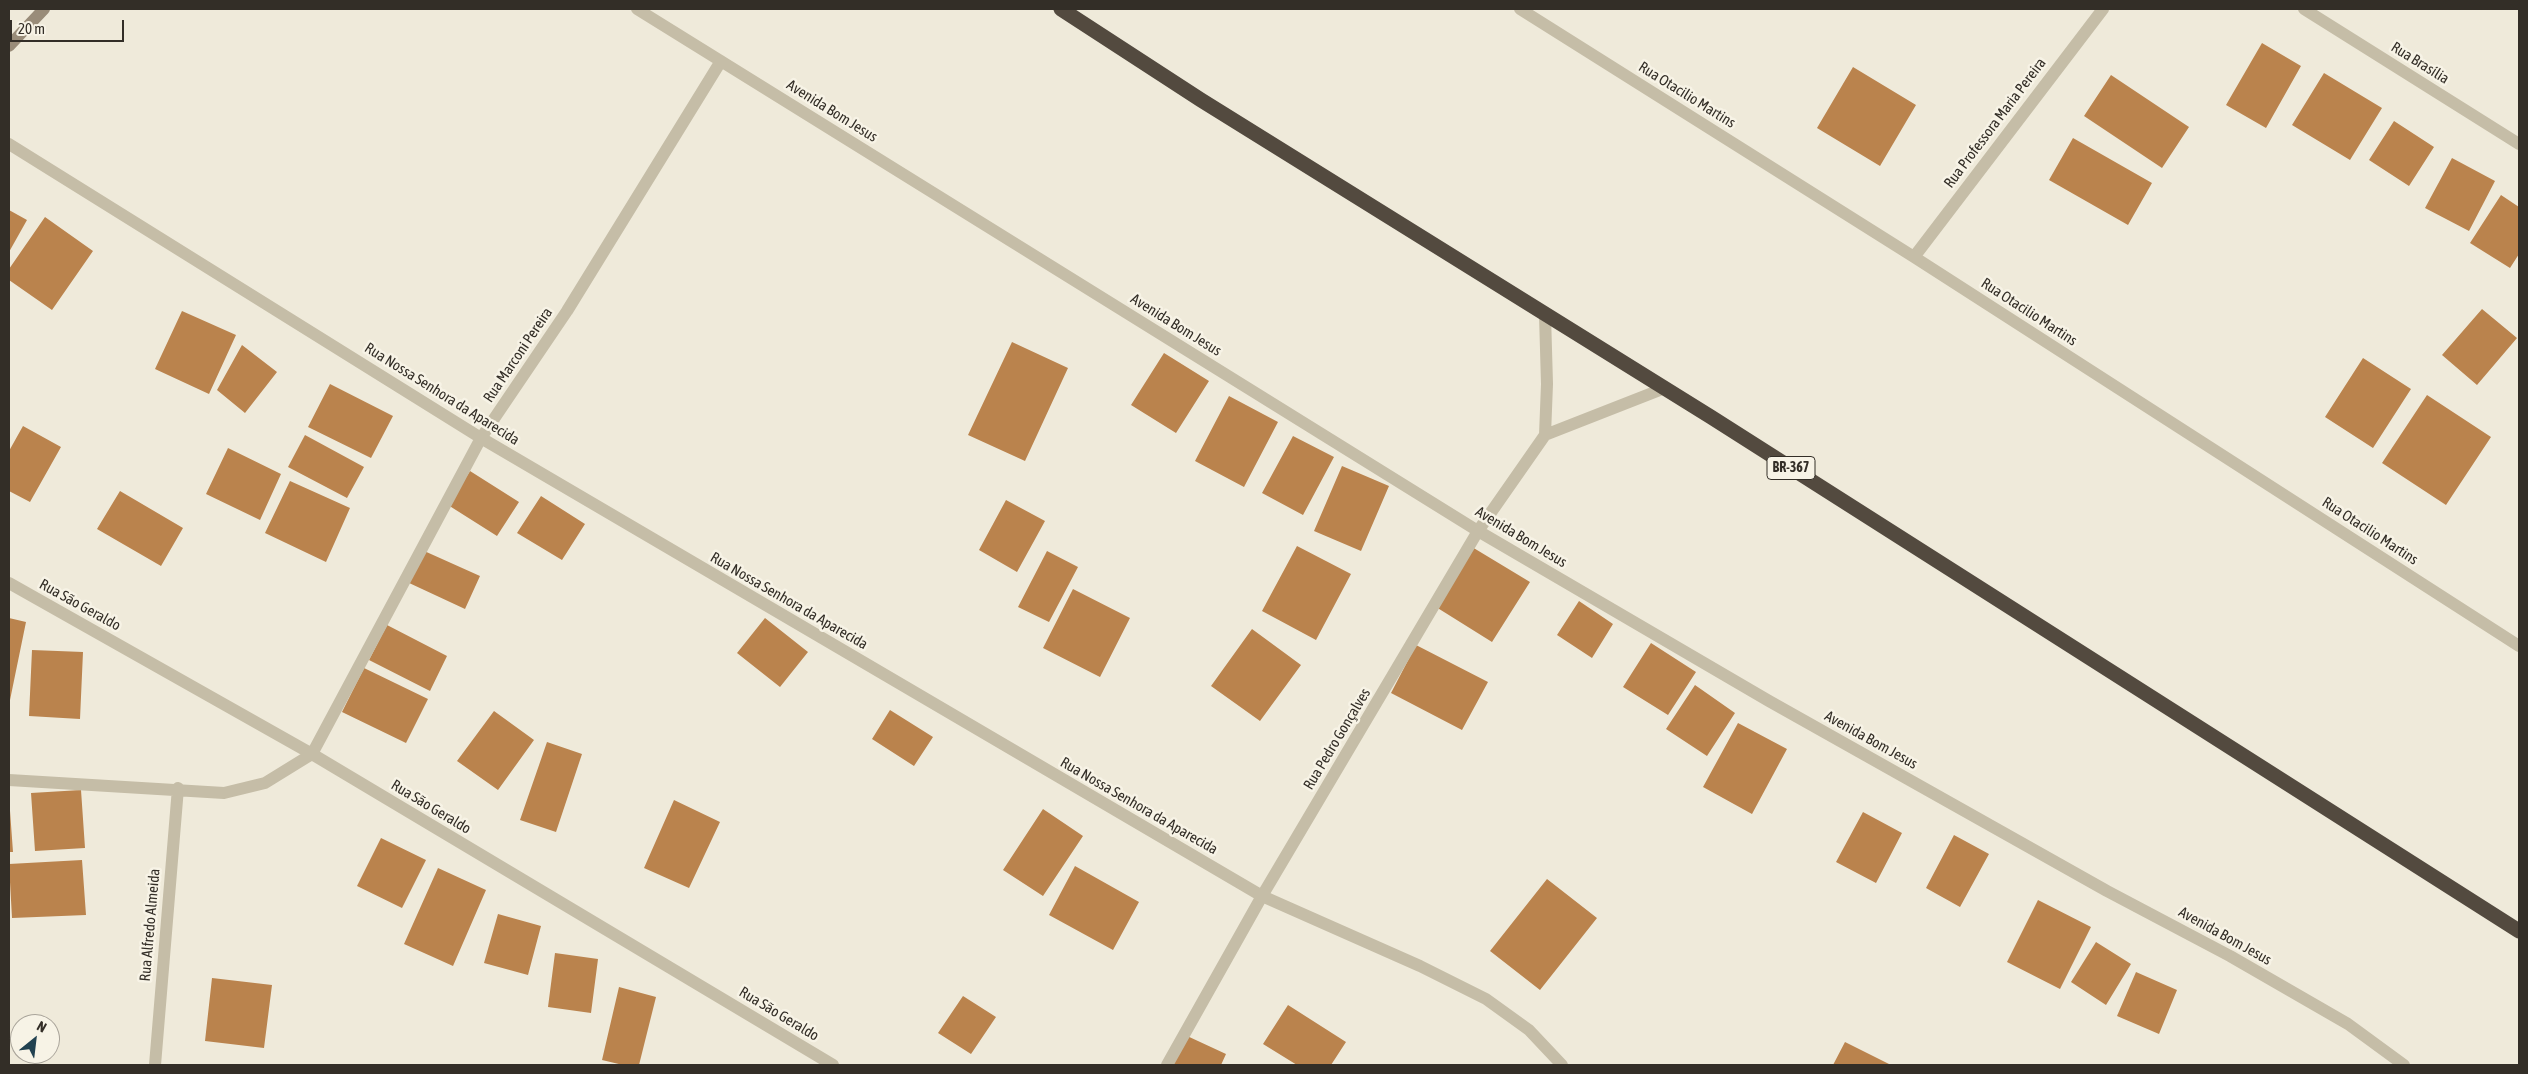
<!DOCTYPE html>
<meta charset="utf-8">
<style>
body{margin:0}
#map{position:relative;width:2528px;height:1074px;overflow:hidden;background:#efeada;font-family:"Asap Condensed",sans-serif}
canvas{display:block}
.frame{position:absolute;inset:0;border:10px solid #332e27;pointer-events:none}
.north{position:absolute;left:10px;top:1014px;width:50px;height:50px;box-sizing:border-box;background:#f7f3e6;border:1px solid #a9a49a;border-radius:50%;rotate:29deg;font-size:14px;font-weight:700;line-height:20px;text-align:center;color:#332e27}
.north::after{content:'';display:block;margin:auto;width:18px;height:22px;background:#214150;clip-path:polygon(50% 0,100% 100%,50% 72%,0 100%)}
.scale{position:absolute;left:10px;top:20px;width:114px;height:22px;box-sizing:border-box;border:2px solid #332e27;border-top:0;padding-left:6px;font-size:15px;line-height:18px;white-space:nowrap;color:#332e27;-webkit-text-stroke:4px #f7f3e6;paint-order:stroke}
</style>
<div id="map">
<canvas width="2528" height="1074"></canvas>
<div class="frame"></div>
<div class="north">N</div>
<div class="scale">20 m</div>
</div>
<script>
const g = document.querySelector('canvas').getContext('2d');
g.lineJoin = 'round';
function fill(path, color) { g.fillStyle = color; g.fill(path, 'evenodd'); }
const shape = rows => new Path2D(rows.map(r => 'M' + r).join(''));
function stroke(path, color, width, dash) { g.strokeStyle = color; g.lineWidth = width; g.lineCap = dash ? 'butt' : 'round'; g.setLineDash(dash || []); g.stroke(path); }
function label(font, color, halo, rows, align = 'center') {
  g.font = font + ' "Asap Condensed",sans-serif'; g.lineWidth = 5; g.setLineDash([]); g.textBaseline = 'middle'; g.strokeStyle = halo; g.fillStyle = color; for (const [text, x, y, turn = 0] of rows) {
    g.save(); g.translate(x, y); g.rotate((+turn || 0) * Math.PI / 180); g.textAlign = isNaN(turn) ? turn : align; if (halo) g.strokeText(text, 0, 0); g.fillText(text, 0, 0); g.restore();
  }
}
fill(shape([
 [2262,43,2301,66,2266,128,2226,105],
 [1853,67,1916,105,1880,166,1817,128],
 [2324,73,2382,108,2350,160,2292,125],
 [2111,75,2189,127,2162,168,2084,116],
 [2394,121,2434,147,2409,186,2369,160],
 [2073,138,2152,183,2128,225,2049,180],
 [2452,158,2495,181,2469,231,2425,208],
 [2501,195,2519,207,2519,254,2510,268,2470,243],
 [9,210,27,220,9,252],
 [45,217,93,251,52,310,9,280,9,269],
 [2482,309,2517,338,2477,385,2442,355],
 [182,311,236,335,209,394,155,369],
 [1012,342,1068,368,1025,461,968,435],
 [242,345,277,372,245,413,217,390],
 [1164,353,1209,381,1176,433,1131,405],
 [2363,358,2411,389,2373,448,2325,417],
 [330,384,393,416,371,458,308,427],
 [2427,395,2491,437,2446,505,2382,463],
 [1229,396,1278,422,1244,487,1195,461],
 [23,426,61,447,30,502,9,491,9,451],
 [305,435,364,467,347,498,288,467],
 [1293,436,1334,457,1303,515,1262,493],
 [228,448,281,474,260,520,206,494],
 [1342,466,1389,486,1361,551,1314,531],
 [470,471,519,502,497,536,448,505],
 [290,481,350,508,326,562,265,533],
 [120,491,183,528,161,566,97,529],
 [541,496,585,524,562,560,517,533],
 [1006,500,1045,521,1017,572,979,550],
 [1297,546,1351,574,1316,640,1262,611],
 [1472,547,1530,582,1492,642,1436,607],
 [422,550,480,576,465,609,407,582],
 [1047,551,1078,567,1049,622,1018,607],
 [1073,589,1130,618,1100,677,1043,648],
 [1579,601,1613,624,1592,658,1557,635],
 [9,618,26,622,10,700,9,700],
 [765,618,808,652,780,687,737,653],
 [387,625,447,656,430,691,369,660],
 [1252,629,1301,665,1260,721,1211,686],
 [1651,643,1696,672,1668,715,1623,687],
 [1416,645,1488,682,1462,730,1391,693],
 [32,650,83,652,80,719,29,716],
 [364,668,428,699,406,743,342,712],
 [1695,685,1735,713,1707,756,1666,729],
 [890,710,933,737,914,766,872,739],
 [494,711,534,740,498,790,457,761],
 [1738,723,1787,749,1752,814,1703,787],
 [547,742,582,754,556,832,520,820],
 [81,790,85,848,35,851,31,793],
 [9,797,13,852,9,852],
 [674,800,720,822,689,888,644,868],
 [1043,809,1083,836,1043,896,1003,870],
 [1863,812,1902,833,1876,883,1836,862],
 [1954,835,1989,854,1960,907,1926,888],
 [381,838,426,860,402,908,357,886],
 [82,860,86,915,12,918,9,864],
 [1075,866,1139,902,1113,950,1049,915],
 [438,868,486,890,453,966,404,944],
 [1547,879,1597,918,1540,990,1490,951],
 [2038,900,2091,927,2060,989,2007,962],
 [498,914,541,926,528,975,484,963],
 [2096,942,2131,964,2106,1005,2071,982],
 [555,953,598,959,591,1013,548,1007],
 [2136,972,2177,990,2159,1034,2117,1016],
 [212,978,272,985,264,1048,205,1041],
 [619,987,656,997,639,1065,623,1065,602,1060],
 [963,996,996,1017,971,1054,938,1033],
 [1288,1005,1346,1042,1331,1065,1297,1065,1263,1044],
 [1185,1035,1226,1054,1221,1065,1170,1065],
 [1845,1042,1891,1065,1833,1065]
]), '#ba834d');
stroke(shape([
 [637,9,1478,531,1769,701,2107,891,2230,956,2348,1024,2404,1065],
 [1520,9,1914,257,2519,646],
 [2304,9,2519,144],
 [9,144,481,438,1262,896,1420,966,1486,999,1529,1030,1562,1065],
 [1914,257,2103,9],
 [1545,435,1665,388],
 [9,583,312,754,833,1065],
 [9,780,224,793,265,783,312,754,481,438,567,311,721,61],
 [155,1065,178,788],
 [1167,1065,1262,896,1478,531,1545,435,1547,384,1545,315]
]), '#c5bda7', 12);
stroke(shape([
 [9,46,44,9]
]), '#998c79', 12);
stroke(shape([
 [1061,9,1201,100,1711,417,2519,931]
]), '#534a3f', 15);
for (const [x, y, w] of [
 [1791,468,48]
]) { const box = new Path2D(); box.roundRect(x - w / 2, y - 11.5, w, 23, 4); g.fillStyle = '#f7f3e6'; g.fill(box); stroke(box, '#332e27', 1); }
label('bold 14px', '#332e27', null, [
 ["BR-367",1791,468]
]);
label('15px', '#332e27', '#f7f3e6', [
 ["Rua Brasília",2420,63,32],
 ["Rua Otacilio Martins",1687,95,32],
 ["Avenida Bom Jesus",832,111,32],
 ["Rua Professora Maria Pereira",1995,123,-53],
 ["Rua Otacilio Martins",2029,312,33],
 ["Avenida Bom Jesus",1176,325,32],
 ["Rua Marconi Pereira",518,355,-56],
 ["Rua Nossa Senhora da Aparecida",442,394,32],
 ["Rua Otacilio Martins",2370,531,33],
 ["Avenida Bom Jesus",1521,537,31],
 ["Rua Nossa Senhora da Aparecida",789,601,30],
 ["Rua São Geraldo",80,605,29],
 ["Rua Pedro Gonçalves",1337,739,-59],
 ["Avenida Bom Jesus",1871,740,29],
 ["Rua Nossa Senhora da Aparecida",1139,806,30],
 ["Rua São Geraldo",431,807,31],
 ["Rua Alfredo Almeida",150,925,-85],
 ["Avenida Bom Jesus",2225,936,29],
 ["Rua São Geraldo",779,1014,31]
]);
</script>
